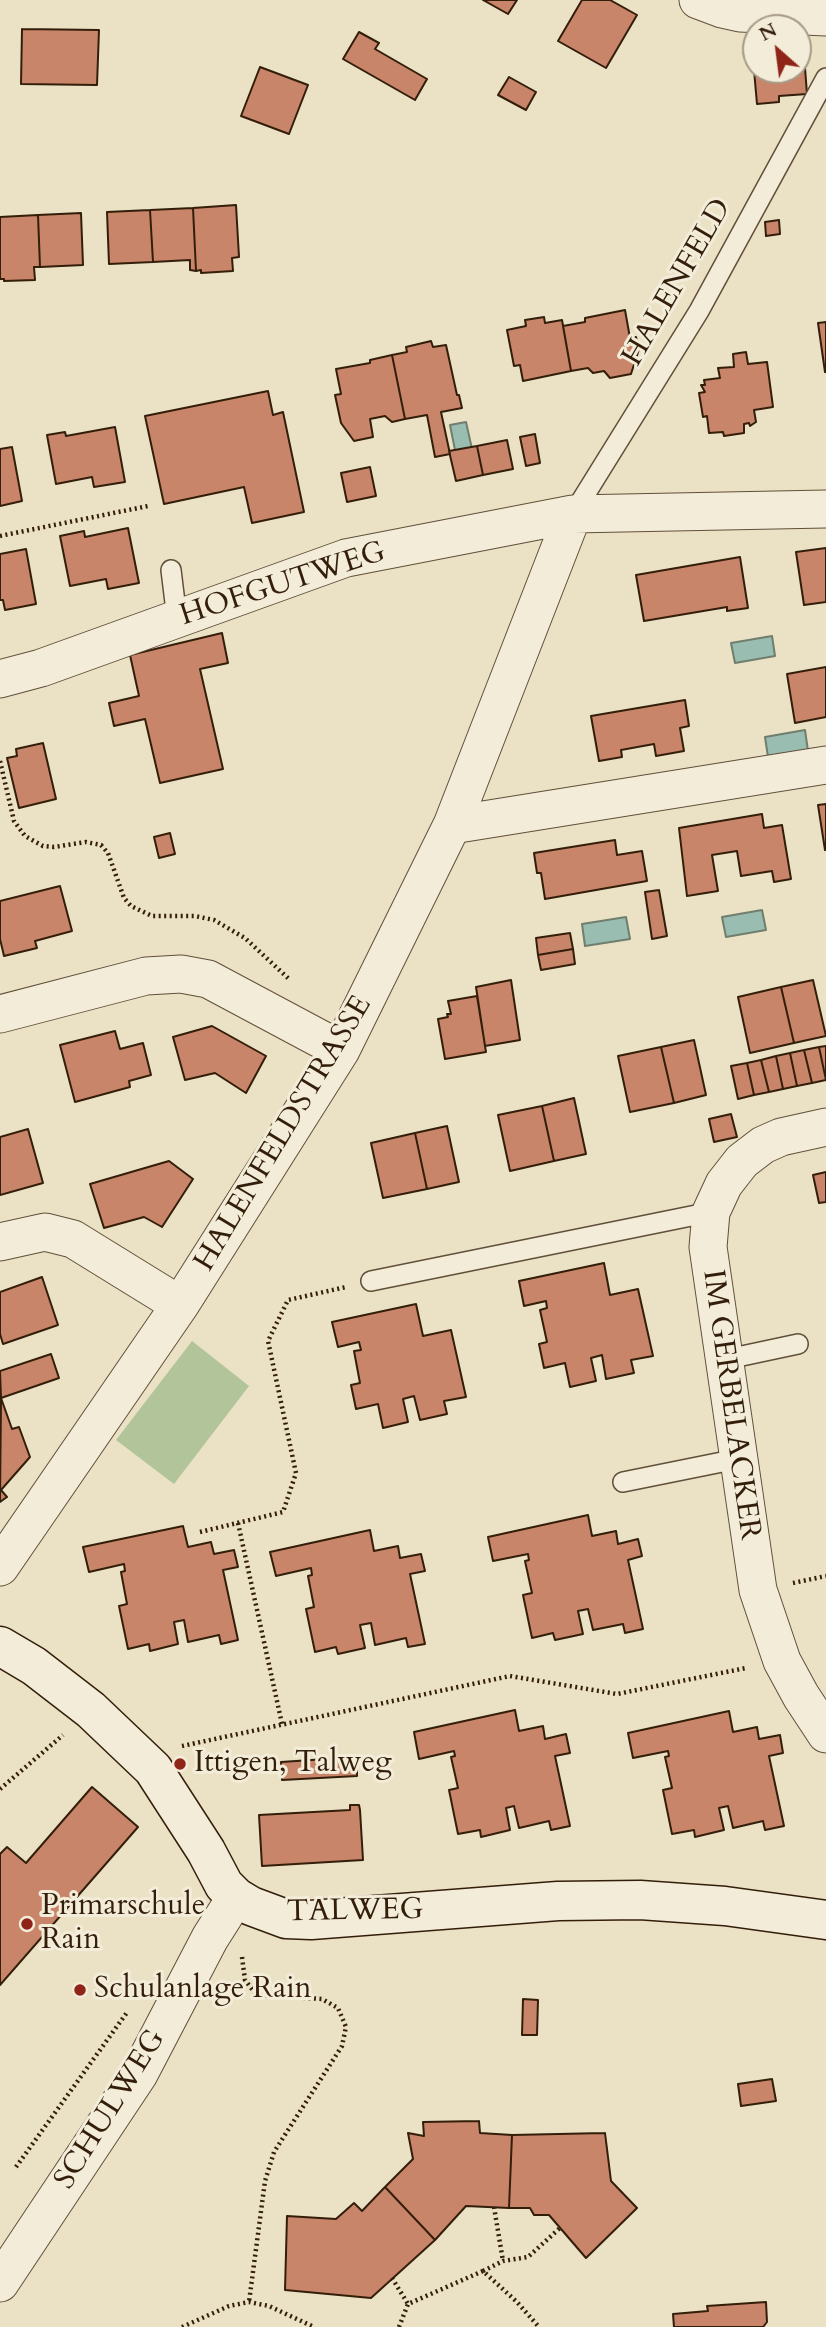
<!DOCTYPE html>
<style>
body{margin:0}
#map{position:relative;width:826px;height:2327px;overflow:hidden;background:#ebe1c5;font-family:Cardo,serif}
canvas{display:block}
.north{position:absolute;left:742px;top:14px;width:70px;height:70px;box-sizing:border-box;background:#f2ecd9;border:2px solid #a69a86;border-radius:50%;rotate:332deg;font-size:19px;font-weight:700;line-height:28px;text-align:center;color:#331e0a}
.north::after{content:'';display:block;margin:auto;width:24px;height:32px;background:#8f2418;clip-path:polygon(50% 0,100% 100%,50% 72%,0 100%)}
</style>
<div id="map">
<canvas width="826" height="2327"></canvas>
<div class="north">N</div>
</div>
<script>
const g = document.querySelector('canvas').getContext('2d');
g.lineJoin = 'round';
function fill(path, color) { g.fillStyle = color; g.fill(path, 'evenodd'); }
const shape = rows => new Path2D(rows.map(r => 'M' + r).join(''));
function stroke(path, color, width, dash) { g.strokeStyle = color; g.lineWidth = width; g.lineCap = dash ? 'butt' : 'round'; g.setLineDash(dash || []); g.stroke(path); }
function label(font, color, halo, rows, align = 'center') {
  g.font = font + ' Cardo,serif'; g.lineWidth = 6; g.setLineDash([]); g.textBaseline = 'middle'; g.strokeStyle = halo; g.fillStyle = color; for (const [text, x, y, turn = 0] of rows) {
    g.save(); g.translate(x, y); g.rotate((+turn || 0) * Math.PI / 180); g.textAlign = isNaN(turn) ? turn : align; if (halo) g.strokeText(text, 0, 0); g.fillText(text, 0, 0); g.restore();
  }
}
fill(shape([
 [192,1341,249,1386,174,1484,116,1440]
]), '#b2c499');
const water = shape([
 [466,422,476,467,459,470,450,425,466,422],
 [772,636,775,656,735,663,731,643,772,636],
 [805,730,808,751,768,757,765,737,805,730],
 [762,910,766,930,726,937,722,917,762,910],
 [626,917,630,939,585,946,582,924,626,917]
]);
fill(water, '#99beb1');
stroke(water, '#707e6e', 2);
const building = shape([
 [483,0,517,0,508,14,483,0],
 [582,0,610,0,637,15,606,68,558,41,582,0],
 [22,29,99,30,97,85,21,84,22,29],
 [359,32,379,43,375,49,427,79,415,100,343,59,359,32],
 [798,55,804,55,807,94,779,96,779,102,757,104,753,59,756,58,756,70,798,70,798,55],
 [260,67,308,85,289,134,241,116,260,67],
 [509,77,536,92,526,110,498,95,509,77],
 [236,205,239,257,232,258,233,271,201,273,201,270,196,271,193,208,236,205],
 [193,208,196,271,190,270,190,260,153,262,150,210,193,208],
 [150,210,153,262,109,264,107,212,150,210],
 [81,213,83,265,40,267,38,215,81,213],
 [38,215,40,267,34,267,35,280,4,281,4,279,0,279,0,217,38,215],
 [779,220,780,234,766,236,765,222,779,220],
 [625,310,630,338,636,337,639,349,631,374,610,378,604,371,593,373,588,368,571,371,563,326,585,322,585,318,625,310],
 [544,317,545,323,562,320,571,371,523,381,520,365,514,366,507,330,526,326,525,320,544,317],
 [826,322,826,372,825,372,818,323,826,322],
 [431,341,433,347,446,345,457,395,459,395,462,408,441,412,450,454,435,457,427,415,405,419,392,355,407,352,406,347,431,341],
 [746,352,748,364,767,362,773,407,754,410,756,422,750,426,749,423,744,424,744,433,724,436,723,432,709,433,707,416,703,417,699,393,705,392,701,385,705,385,704,380,720,378,718,368,734,367,733,354,746,352],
 [392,355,405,419,392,422,385,416,370,419,373,437,354,441,341,423,335,395,341,394,336,369,370,363,370,360,392,355],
 [268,391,273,415,283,412,304,512,252,523,244,487,164,504,145,416,268,391],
 [115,427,125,482,94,487,92,477,56,484,47,435,65,432,66,436,115,427],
 [535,434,540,463,526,466,520,437,535,434],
 [507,440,513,469,483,475,477,446,507,440],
 [477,446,483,475,456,481,449,451,477,446],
 [12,447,22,501,0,506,0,449,12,447],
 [370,467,376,496,347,502,341,473,370,467],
 [128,528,139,583,108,589,106,579,70,586,60,536,84,531,85,537,128,528],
 [826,548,826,602,804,605,796,552,826,548],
 [26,549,36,604,5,610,3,600,0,600,0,554,26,549],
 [740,557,748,608,727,611,727,607,644,621,636,575,740,557],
 [222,633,228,663,200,669,223,769,160,783,145,719,114,726,109,703,139,696,130,655,222,633],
 [826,667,826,717,795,723,787,674,826,667],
 [685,700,689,726,680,728,684,751,656,756,654,744,621,750,622,757,599,761,591,716,685,700],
 [43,743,56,799,19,808,7,758,17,756,16,749,43,743],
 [826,804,826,850,825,850,818,805,826,804],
 [762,814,764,828,782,825,791,879,774,882,772,871,741,876,737,851,712,855,718,891,687,896,679,828,762,814],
 [170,833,175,854,159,858,154,837,170,833],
 [615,840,617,855,642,851,647,881,545,899,541,873,537,873,534,853,615,840],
 [60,886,72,931,35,941,37,948,4,956,0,939,0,901,60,886],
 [659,890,667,936,652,939,645,892,659,890],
 [570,933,573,949,538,955,536,938,570,933],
 [573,949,575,964,541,970,538,955,573,949],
 [511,980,520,1040,485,1046,476,987,511,980],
 [813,980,826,1036,794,1043,781,987,813,980],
 [781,987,794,1043,750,1053,738,997,781,987],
 [477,996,486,1052,445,1059,438,1019,448,1017,447,1014,451,1014,448,1001,477,996],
 [212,1026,266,1056,246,1093,215,1073,185,1080,173,1037,212,1026],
 [115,1031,120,1049,143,1043,151,1075,129,1081,130,1087,75,1102,60,1045,115,1031],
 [694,1040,706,1095,674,1103,661,1047,694,1040],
 [826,1046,826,1080,819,1047,826,1046],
 [661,1047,674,1103,630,1112,618,1056,661,1047],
 [819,1047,826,1080,812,1083,804,1050,819,1047],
 [804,1050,812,1083,797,1086,790,1053,804,1050],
 [790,1053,797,1086,783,1089,776,1056,790,1053],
 [776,1056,783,1089,769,1092,761,1060,776,1056],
 [761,1060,769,1092,754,1095,747,1063,761,1060],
 [747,1063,754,1095,738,1099,731,1066,747,1063],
 [574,1098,586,1154,554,1161,542,1106,574,1098],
 [542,1106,554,1161,510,1171,498,1115,542,1106],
 [731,1114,737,1137,714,1142,709,1119,731,1114],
 [447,1126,459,1182,427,1189,415,1133,447,1126],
 [28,1129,43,1183,0,1195,0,1137,28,1129],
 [415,1133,427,1189,383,1198,371,1143,415,1133],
 [169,1161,193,1179,162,1227,144,1217,104,1228,90,1184,169,1161],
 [826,1172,826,1202,819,1203,813,1175,826,1172],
 [604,1263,610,1295,638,1289,653,1356,631,1360,634,1373,606,1379,602,1355,591,1358,596,1381,570,1387,565,1363,544,1368,539,1344,547,1342,540,1310,547,1308,546,1301,524,1306,519,1281,604,1263],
 [42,1277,58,1325,3,1344,0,1334,0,1292,42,1277],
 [416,1304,423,1336,451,1330,466,1397,444,1401,447,1414,420,1420,414,1396,403,1399,408,1422,383,1428,378,1404,356,1409,351,1385,360,1383,354,1351,361,1350,359,1342,338,1347,332,1322,416,1304],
 [51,1354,59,1378,1,1398,0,1371,51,1354],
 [1,1398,12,1429,19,1427,30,1457,1,1490,7,1497,0,1502,1,1398],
 [588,1515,592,1536,616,1531,618,1544,638,1539,642,1556,628,1560,643,1629,625,1633,623,1624,593,1630,588,1609,578,1611,583,1634,555,1640,553,1633,532,1638,523,1595,532,1593,525,1561,529,1560,528,1554,493,1561,488,1537,588,1515],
 [183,1526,188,1547,211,1542,214,1554,234,1550,238,1567,223,1570,238,1640,221,1644,219,1635,188,1642,184,1620,174,1622,178,1644,150,1651,149,1644,128,1649,119,1606,127,1604,121,1572,125,1571,124,1564,89,1572,83,1547,183,1526],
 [370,1530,374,1551,398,1546,400,1558,421,1554,425,1571,410,1574,425,1644,408,1647,406,1638,375,1645,371,1623,360,1625,365,1648,338,1654,336,1647,315,1652,306,1609,314,1607,308,1576,312,1575,311,1568,276,1576,270,1552,370,1530],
 [515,1710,519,1731,543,1726,545,1739,566,1734,570,1753,555,1756,570,1826,551,1830,549,1821,519,1828,514,1806,506,1808,510,1830,481,1837,480,1830,458,1834,449,1790,458,1788,451,1757,455,1756,454,1751,419,1759,414,1732,515,1710],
 [729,1711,733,1732,757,1727,759,1739,780,1735,783,1753,769,1756,784,1826,765,1830,763,1821,733,1828,728,1806,719,1808,724,1830,695,1837,694,1830,672,1834,663,1790,672,1788,665,1757,669,1756,668,1751,633,1758,628,1733,729,1711],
 [357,1757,357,1776,282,1780,281,1762,357,1757],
 [92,1787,138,1827,0,1985,0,1854,7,1847,26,1863,92,1787],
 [350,1805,359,1805,360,1810,363,1860,262,1866,259,1815,350,1810,350,1805],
 [523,1999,538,2000,537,2035,522,2035,523,1999],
 [772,2079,776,2101,741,2106,738,2084,772,2079],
 [479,2121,480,2133,512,2135,509,2208,466,2206,435,2240,385,2187,413,2159,408,2133,424,2136,423,2122,479,2121],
 [605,2133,611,2181,637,2208,586,2258,549,2215,534,2215,530,2208,509,2208,512,2135,605,2133],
 [385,2187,435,2240,371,2298,285,2290,287,2216,336,2219,354,2203,362,2211,385,2187],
 [766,2302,767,2322,763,2327,674,2327,673,2314,708,2311,707,2306,766,2302]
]);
fill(building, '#c98569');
stroke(building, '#331e0a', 2);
const lane = shape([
 [573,514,699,311,826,78],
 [171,570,177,619],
 [371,1281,711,1212],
 [723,1360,798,1344],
 [623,1482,737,1459]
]);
const street = shape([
 [698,0,722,9,740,13,826,17],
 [0,679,41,668,346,558,573,514,826,509],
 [452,825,826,765],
 [0,1014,146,976,181,974,208,979,341,1050],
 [826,1127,781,1137,763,1145,742,1161,724,1184,711,1212,708,1247,758,1590,782,1661,801,1696,826,1734],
 [0,1242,45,1232,73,1239,180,1305],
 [0,1567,180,1305,341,1050,452,825,573,514],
 [0,2283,139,2074,210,1938,236,1897]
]);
const secondary = shape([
 [0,1646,34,1666,91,1710,153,1769,206,1851,224,1885,236,1897,251,1906,286,1919,311,1920,558,1901,640,1900,725,1906,826,1920]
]);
stroke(lane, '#614f39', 22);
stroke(street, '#614f39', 39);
stroke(secondary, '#331e0a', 41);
stroke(shape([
 [0,536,148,506],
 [0,761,14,821,25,836,43,846,54,847,86,842,101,845,108,853,124,898,131,906,152,916,195,916,214,920,245,938,289,979],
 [238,1523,282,1724],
 [200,1532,283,1512,296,1473,268,1341,288,1300,346,1287],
 [793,1583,826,1576],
 [182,1746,510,1676,617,1694,746,1668],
 [0,1789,63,1735],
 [242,1957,245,1980,255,1993,261,1995,322,1999,338,2008,346,2027,342,2046,274,2152,265,2181,249,2302],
 [16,2167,128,2011],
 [494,2207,503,2261],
 [483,2271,503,2261,528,2257,560,2228],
 [392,2278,408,2304],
 [182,2327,229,2306,249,2302,269,2306,314,2327],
 [399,2327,408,2304,483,2271,517,2302,539,2327]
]), '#331e0a', 4.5, [2, 3.5]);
stroke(lane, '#f2ecd9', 19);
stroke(street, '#f2ecd9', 37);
stroke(secondary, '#f2ecd9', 38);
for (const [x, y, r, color] of [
 [180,1764,7,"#8f2418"],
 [27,1924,7,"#8f2418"],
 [80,1990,7,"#8f2418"]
]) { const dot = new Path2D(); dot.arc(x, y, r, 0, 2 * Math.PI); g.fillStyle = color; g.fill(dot); stroke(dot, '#f2ecd9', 2.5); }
label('30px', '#331e0a', '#f2ecd9', [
 ["HALENFELD",678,283,-60],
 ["HOFGUTWEG",283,585,-18],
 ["HALENFELDSTRASSE",284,1134,-59],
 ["IM GERBELACKER",730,1405,82],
 ["TALWEG",355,1912,-1],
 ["SCHULWEG",111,2110,-58]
]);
label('30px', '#331e0a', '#f2ecd9', [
 ["Ittigen, Talweg",194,1764],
 ["Primarschule",41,1907],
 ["Rain",41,1941],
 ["Schulanlage Rain",94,1990]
], 'left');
</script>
